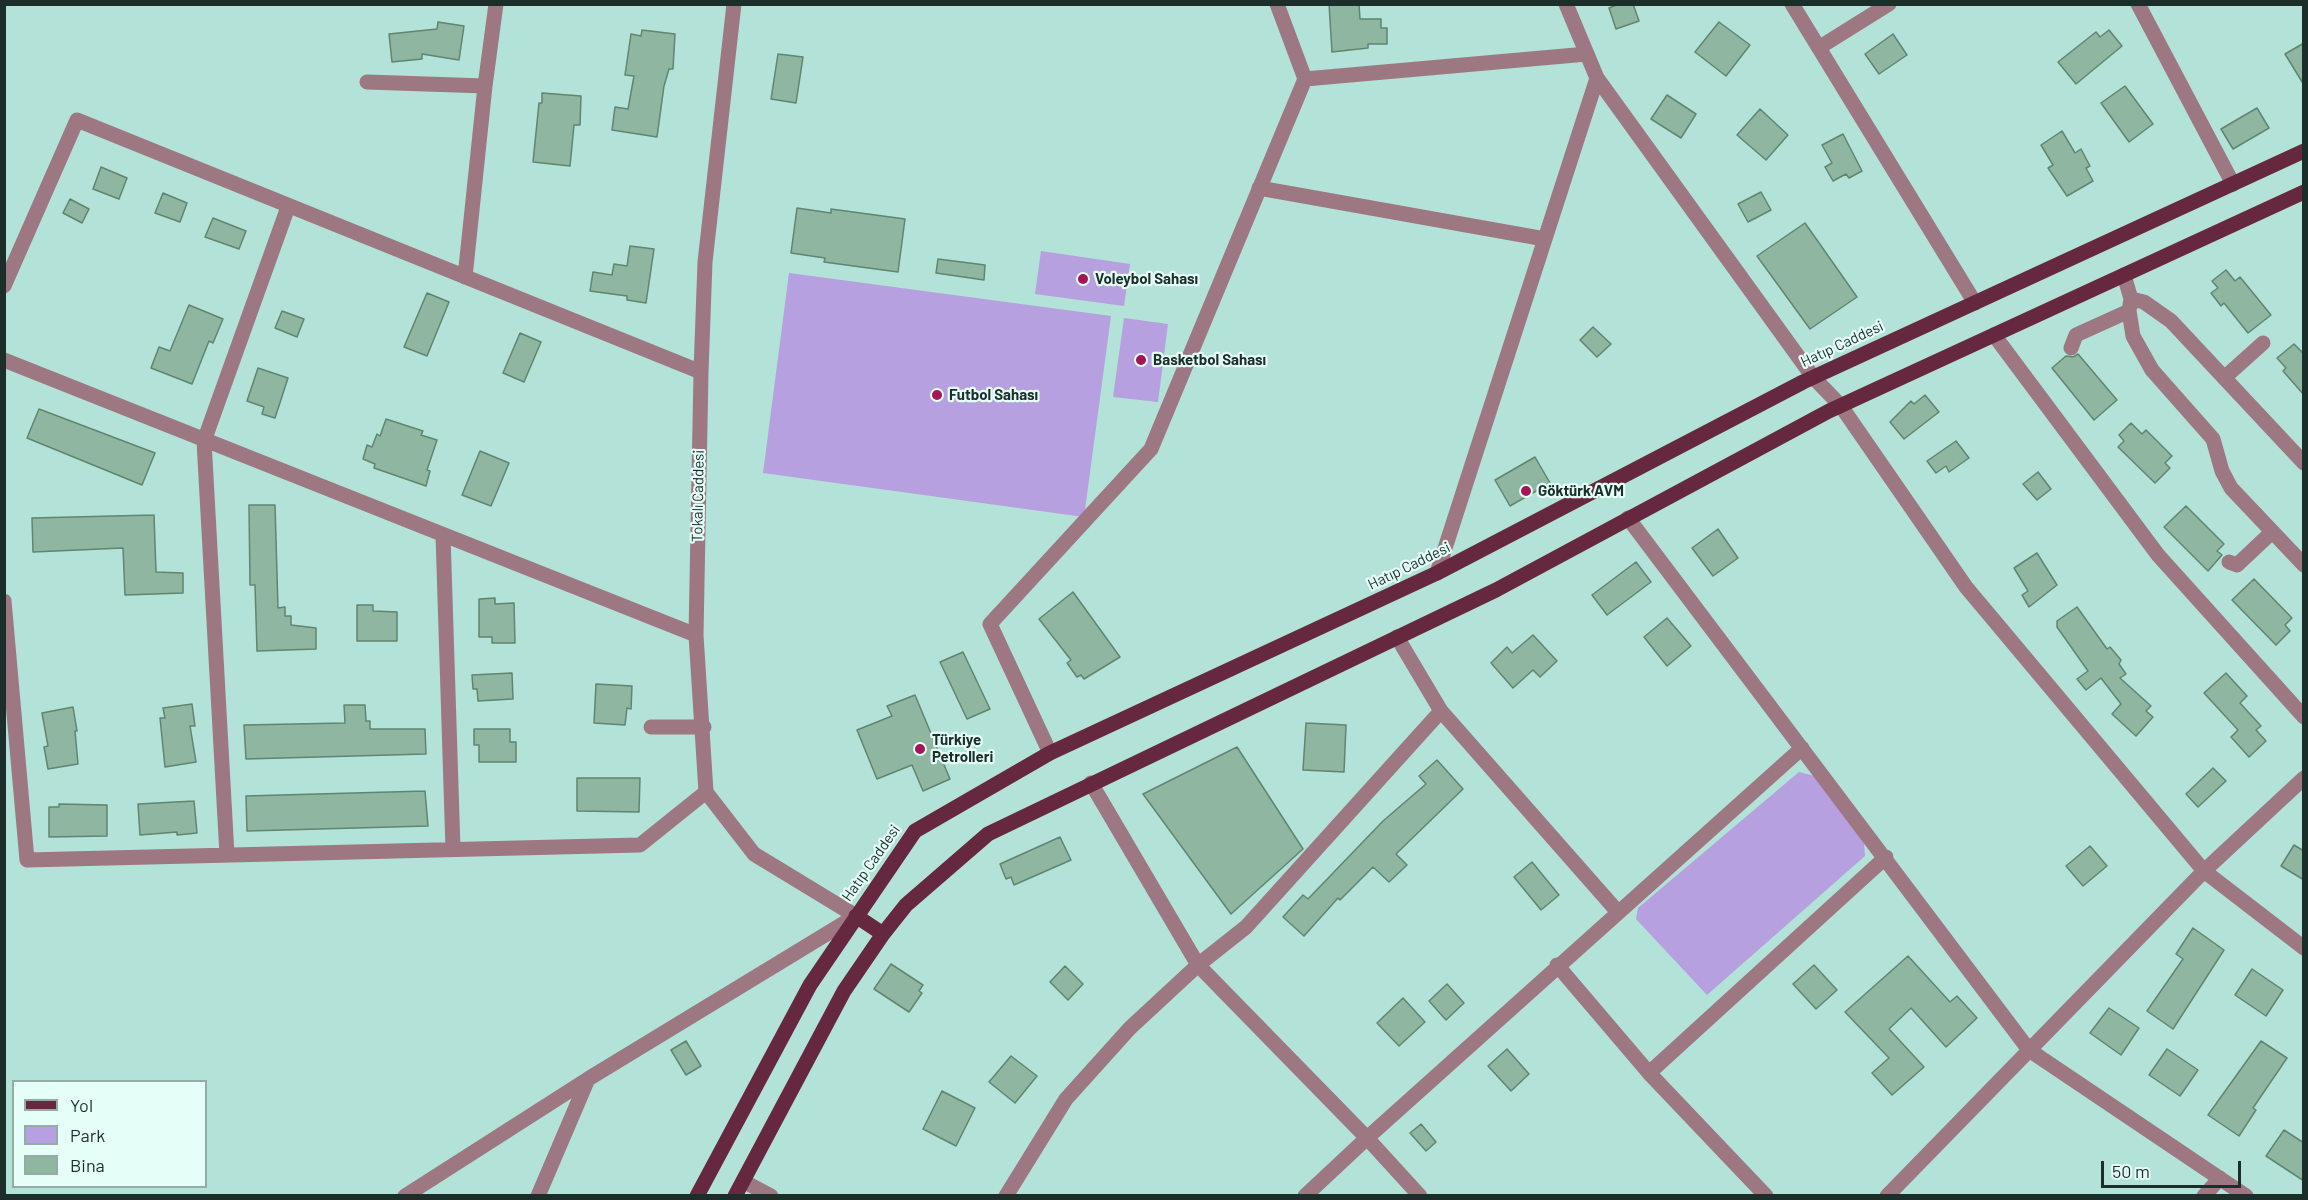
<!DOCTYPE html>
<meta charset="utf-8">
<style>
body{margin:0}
#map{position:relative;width:2308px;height:1200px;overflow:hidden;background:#b2e2d8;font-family:Barlow,sans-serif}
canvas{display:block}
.frame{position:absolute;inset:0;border:6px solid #1b2e2a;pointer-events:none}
.legend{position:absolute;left:12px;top:1080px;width:195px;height:108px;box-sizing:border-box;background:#e6fef8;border:2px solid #95aba6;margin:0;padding:8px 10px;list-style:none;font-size:18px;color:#1b2e2a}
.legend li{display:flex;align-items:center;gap:12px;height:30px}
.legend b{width:30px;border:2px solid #95aba6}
.scale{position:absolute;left:2101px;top:1161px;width:140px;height:27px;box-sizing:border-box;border:3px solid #1b2e2a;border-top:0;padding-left:8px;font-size:18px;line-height:21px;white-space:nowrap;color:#1b2e2a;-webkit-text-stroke:4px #e6fef8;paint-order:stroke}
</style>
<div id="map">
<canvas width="2308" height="1200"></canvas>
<div class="frame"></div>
<ul class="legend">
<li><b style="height:8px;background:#66283e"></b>Yol</li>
<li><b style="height:16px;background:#b6a0df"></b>Park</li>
<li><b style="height:16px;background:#8fb6a0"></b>Bina</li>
</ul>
<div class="scale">50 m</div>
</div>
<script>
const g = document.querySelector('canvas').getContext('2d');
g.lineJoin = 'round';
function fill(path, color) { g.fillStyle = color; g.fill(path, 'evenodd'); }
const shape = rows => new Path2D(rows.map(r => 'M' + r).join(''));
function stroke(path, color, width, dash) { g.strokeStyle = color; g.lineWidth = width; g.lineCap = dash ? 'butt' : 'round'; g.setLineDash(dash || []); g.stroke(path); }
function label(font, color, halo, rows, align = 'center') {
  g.font = font + ' Barlow,sans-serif'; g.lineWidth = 4.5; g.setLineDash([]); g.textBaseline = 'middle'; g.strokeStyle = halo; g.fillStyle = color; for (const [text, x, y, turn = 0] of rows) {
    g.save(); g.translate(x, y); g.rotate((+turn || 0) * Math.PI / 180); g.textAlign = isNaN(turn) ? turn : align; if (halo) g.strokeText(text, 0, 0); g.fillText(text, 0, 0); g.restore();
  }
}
fill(shape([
 [1041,251,1130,264,1124,306,1035,294],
 [789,273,1111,316,1084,517,763,473],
 [1124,318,1168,324,1158,402,1113,397],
 [1799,772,1815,776,1864,843,1865,856,1707,995,1636,919,1638,908]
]), '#b6a0df');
const building = shape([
 [1329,4,1359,4,1360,19,1381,19,1381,28,1387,28,1387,44,1368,44,1368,48,1332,52,1329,4],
 [1619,4,1633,4,1639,21,1616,29,1609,8,1619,4],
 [438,22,464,26,459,60,422,54,422,59,392,62,389,34,437,29,438,22],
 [1719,22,1750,45,1726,76,1695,52,1719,22],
 [642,30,675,34,673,69,669,69,664,86,657,137,612,130,615,107,628,109,634,76,625,75,631,34,641,36,642,30],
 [2109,30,2122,46,2076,84,2058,62,2096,32,2100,37,2109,30],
 [1893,34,1907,55,1879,74,1865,54,1893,34],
 [2304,43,2304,85,2285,54,2304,43],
 [778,54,803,57,796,103,771,99,778,54],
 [2125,86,2153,124,2129,142,2101,103,2125,86],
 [542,93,581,96,580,125,574,125,570,166,533,162,539,103,542,103,542,93],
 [1667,95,1696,114,1681,138,1651,119,1667,95],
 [2257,108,2269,128,2233,149,2221,129,2257,108],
 [1760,109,1788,135,1766,160,1737,135,1760,109],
 [2062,131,2075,153,2081,149,2090,166,2086,168,2093,181,2067,196,2048,168,2053,165,2041,145,2062,131],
 [1843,134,1862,171,1849,178,1846,174,1833,181,1825,167,1832,163,1822,145,1843,134],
 [101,167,127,178,119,199,93,189,101,167],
 [1761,192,1771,210,1748,222,1738,204,1761,192],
 [163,193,187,203,180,222,155,213,163,193],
 [70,199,89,209,82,223,63,213,70,199],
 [797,208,831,213,831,209,905,219,898,272,824,262,825,258,791,253,797,208],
 [213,218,246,231,239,249,205,237,213,218],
 [1805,223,1857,297,1810,329,1757,256,1805,223],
 [630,246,654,249,646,303,627,300,627,296,590,291,593,272,612,275,614,264,627,266,630,246],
 [938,259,985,265,984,280,936,273,938,259],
 [2226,270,2235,281,2240,277,2271,315,2248,333,2224,303,2221,306,2211,293,2218,288,2212,281,2226,270],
 [427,293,449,302,427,356,404,347,427,293],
 [189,305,223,319,213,343,209,341,192,384,151,368,159,347,170,351,189,305],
 [282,311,304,319,297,337,275,328,282,311],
 [1593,327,1611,344,1597,357,1580,340,1593,327],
 [520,333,541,342,524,382,503,373,520,333],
 [2294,344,2304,354,2304,395,2283,371,2286,368,2277,358,2294,344],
 [2078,354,2117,400,2094,420,2052,368,2066,356,2073,357,2078,354],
 [258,368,288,378,275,418,262,414,264,407,247,401,258,368],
 [1925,395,1939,412,1904,439,1890,422,1911,401,1914,404,1925,395],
 [39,409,155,453,142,485,27,438,39,409],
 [386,419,423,431,421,435,437,440,427,470,430,471,426,486,374,468,375,464,363,459,367,445,372,447,377,434,380,436,386,419],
 [2131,423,2142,434,2146,430,2172,456,2165,463,2170,468,2155,483,2118,447,2124,441,2119,435,2131,423],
 [1956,441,1969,458,1949,472,1946,466,1936,473,1927,461,1956,441],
 [480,451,509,463,491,506,462,495,480,451],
 [1535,457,1550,483,1510,506,1495,480,1535,457],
 [2038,472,2051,489,2037,500,2023,484,2038,472],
 [249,505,275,505,278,608,285,607,285,616,291,616,291,625,316,628,316,649,257,651,255,585,250,585,249,505],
 [2186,506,2224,544,2217,551,2222,555,2208,571,2164,527,2186,506],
 [154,515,156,572,183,573,183,593,125,595,123,548,33,552,32,518,154,515],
 [1718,529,1738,558,1713,576,1692,548,1718,529],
 [2037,553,2057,585,2029,607,2022,595,2028,591,2014,568,2037,553],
 [1636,562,1651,582,1607,615,1592,595,1636,562],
 [2254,579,2292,618,2285,625,2290,631,2276,645,2232,600,2254,579],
 [1073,592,1120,657,1084,679,1081,675,1077,677,1067,663,1071,660,1039,619,1073,592],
 [495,598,495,604,514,603,515,643,492,643,492,637,479,637,479,599,495,598],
 [357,605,373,605,373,611,397,612,397,641,357,641,357,605],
 [2077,607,2107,649,2110,647,2121,660,2119,664,2126,674,2120,678,2151,706,2146,711,2153,717,2136,736,2112,714,2121,704,2101,678,2086,690,2077,679,2088,671,2057,627,2057,621,2077,607],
 [1667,618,1691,646,1667,666,1644,637,1667,618],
 [1533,635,1557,661,1540,677,1533,670,1513,688,1491,663,1507,647,1512,653,1533,635],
 [963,652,990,709,967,719,940,662,963,652],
 [512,673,513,699,478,701,477,689,473,689,472,675,512,673],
 [2226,673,2247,696,2240,703,2261,726,2256,730,2266,741,2249,757,2231,737,2238,730,2204,693,2226,673],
 [596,684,632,686,631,709,627,708,625,725,594,723,596,684],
 [915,695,950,779,923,791,912,765,877,779,857,730,892,716,887,706,915,695],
 [192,704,195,726,190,726,196,762,165,767,160,718,165,718,163,708,192,704],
 [344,705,365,705,366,721,370,721,370,729,425,729,426,754,246,759,244,725,345,723,344,705],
 [73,707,77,731,75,731,78,764,48,769,44,747,48,746,42,713,73,707],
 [1306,723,1346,725,1344,772,1303,770,1306,723],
 [474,729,510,729,510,742,516,742,516,762,479,762,479,745,474,745,474,729],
 [1237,747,1303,849,1231,914,1143,794,1237,747],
 [1437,760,1463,789,1396,854,1407,865,1389,882,1373,867,1340,900,1338,898,1304,936,1283,917,1303,895,1308,899,1383,821,1426,784,1419,776,1437,760],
 [2213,768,2226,781,2198,807,2186,794,2213,768],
 [577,778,640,778,639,812,577,811,577,778],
 [425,791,428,826,247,831,246,796,425,791],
 [194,801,197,833,177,835,177,832,140,835,138,804,194,801],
 [59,804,107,805,107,836,49,837,49,807,59,807,59,804],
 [1060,837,1071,860,1014,885,1011,877,1006,879,1000,864,1060,837],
 [2294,845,2304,851,2304,880,2281,866,2294,845],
 [2090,846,2107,866,2083,886,2066,866,2090,846],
 [1532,862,1559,895,1541,910,1514,877,1532,862],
 [2193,928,2224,950,2173,1029,2147,1011,2183,959,2176,954,2193,928],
 [1908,956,1950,1002,1957,996,1977,1018,1946,1047,1911,1008,1889,1029,1924,1067,1892,1095,1872,1073,1889,1058,1845,1012,1908,956],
 [891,964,923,985,919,991,922,993,909,1012,874,989,891,964],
 [1814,965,1837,990,1816,1009,1793,984,1814,965],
 [1065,966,1083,984,1068,1000,1050,982,1065,966],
 [2252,969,2283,990,2266,1016,2235,995,2252,969],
 [1447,984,1464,1003,1446,1020,1429,1001,1447,984],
 [1403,998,1425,1022,1399,1046,1377,1023,1403,998],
 [2109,1008,2139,1028,2121,1055,2090,1033,2109,1008],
 [686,1041,701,1066,686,1075,671,1050,686,1041],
 [2261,1041,2287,1058,2253,1108,2256,1110,2239,1136,2208,1115,2261,1041],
 [1507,1049,1529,1074,1511,1091,1488,1066,1507,1049],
 [2167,1049,2198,1070,2180,1096,2149,1075,2167,1049],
 [1011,1056,1037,1076,1015,1103,989,1082,1011,1056],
 [942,1091,975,1108,956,1146,923,1129,942,1091],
 [1421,1124,1436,1142,1426,1151,1410,1133,1421,1124],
 [2284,1130,2304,1143,2304,1181,2266,1156,2284,1130]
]);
fill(building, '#8fb6a0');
stroke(building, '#608570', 1.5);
stroke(shape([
 [1566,4,1597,78,1813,377,1841,406,1966,587,2204,871,2304,948],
 [1792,4,1975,303],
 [2138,4,2233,184],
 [1820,47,1889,4],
 [1305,79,1587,54],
 [367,82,485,86],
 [1259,188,1545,239],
 [2124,275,2131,299,2129,311,2133,336,2152,370,2213,439,2222,471,2231,488,2304,565],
 [465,277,485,86,496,4],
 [4,286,77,120,701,372],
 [2131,299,2144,302,2171,321,2304,463],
 [1994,335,2158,555,2304,717],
 [2071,348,2076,335,2129,311],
 [4,360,696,635],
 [2224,378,2263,343],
 [1628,518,2029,1050,2246,1196],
 [443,535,453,849],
 [2229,562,2237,565,2272,532],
 [1437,573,1597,78],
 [4,601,27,860,640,845,706,792],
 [1397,637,1441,711,1617,911],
 [651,727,704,727],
 [1050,753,990,624,1151,449,1305,79,1277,4],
 [1091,783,1198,965,1367,1138,1802,748],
 [227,855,204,441,288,207],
 [1557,965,1649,1073,1766,1196],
 [1649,1073,1886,857],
 [743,1181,771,1196],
 [405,1196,588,1079,856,916,754,854,706,792,696,635,701,372,705,262,734,4],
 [538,1196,588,1079],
 [1006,1196,1066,1099,1130,1028,1198,965,1246,927,1441,711],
 [1305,1196,1367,1138,1420,1196],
 [1887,1196,2204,871,2304,778],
 [2204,1196,2220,1178]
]), '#9d7782', 15);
stroke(shape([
 [856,916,883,934],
 [697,1196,810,985,915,831,1050,753,1437,573,1803,382,2304,151],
 [735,1196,844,991,883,934,906,905,988,834,1496,590,1829,411,2304,192]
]), '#66283e', 15);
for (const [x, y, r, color] of [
 [1083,279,6,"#a41558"],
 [1141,360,6,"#a41558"],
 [937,395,6,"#a41558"],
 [1526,491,6,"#a41558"],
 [920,749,6,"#a41558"]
]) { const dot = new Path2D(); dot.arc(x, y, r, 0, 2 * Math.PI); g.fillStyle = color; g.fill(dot); stroke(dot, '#e6fef8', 2); }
label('bold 15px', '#1b2e2a', '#e6fef8', [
 ["Voleybol Sahası",1095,279],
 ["Basketbol Sahası",1153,360],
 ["Futbol Sahası",949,395],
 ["Göktürk AVM",1538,491],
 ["Türkiye",932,740],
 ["Petrolleri",932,757]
], 'left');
label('15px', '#1b2e2a', '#e6fef8', [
 ["Hatıp Caddesi",1842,344,-25],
 ["Tokalı Caddesi",698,496,-89],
 ["Hatıp Caddesi",1409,566,-26],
 ["Hatıp Caddesi",871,863,-55]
]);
</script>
